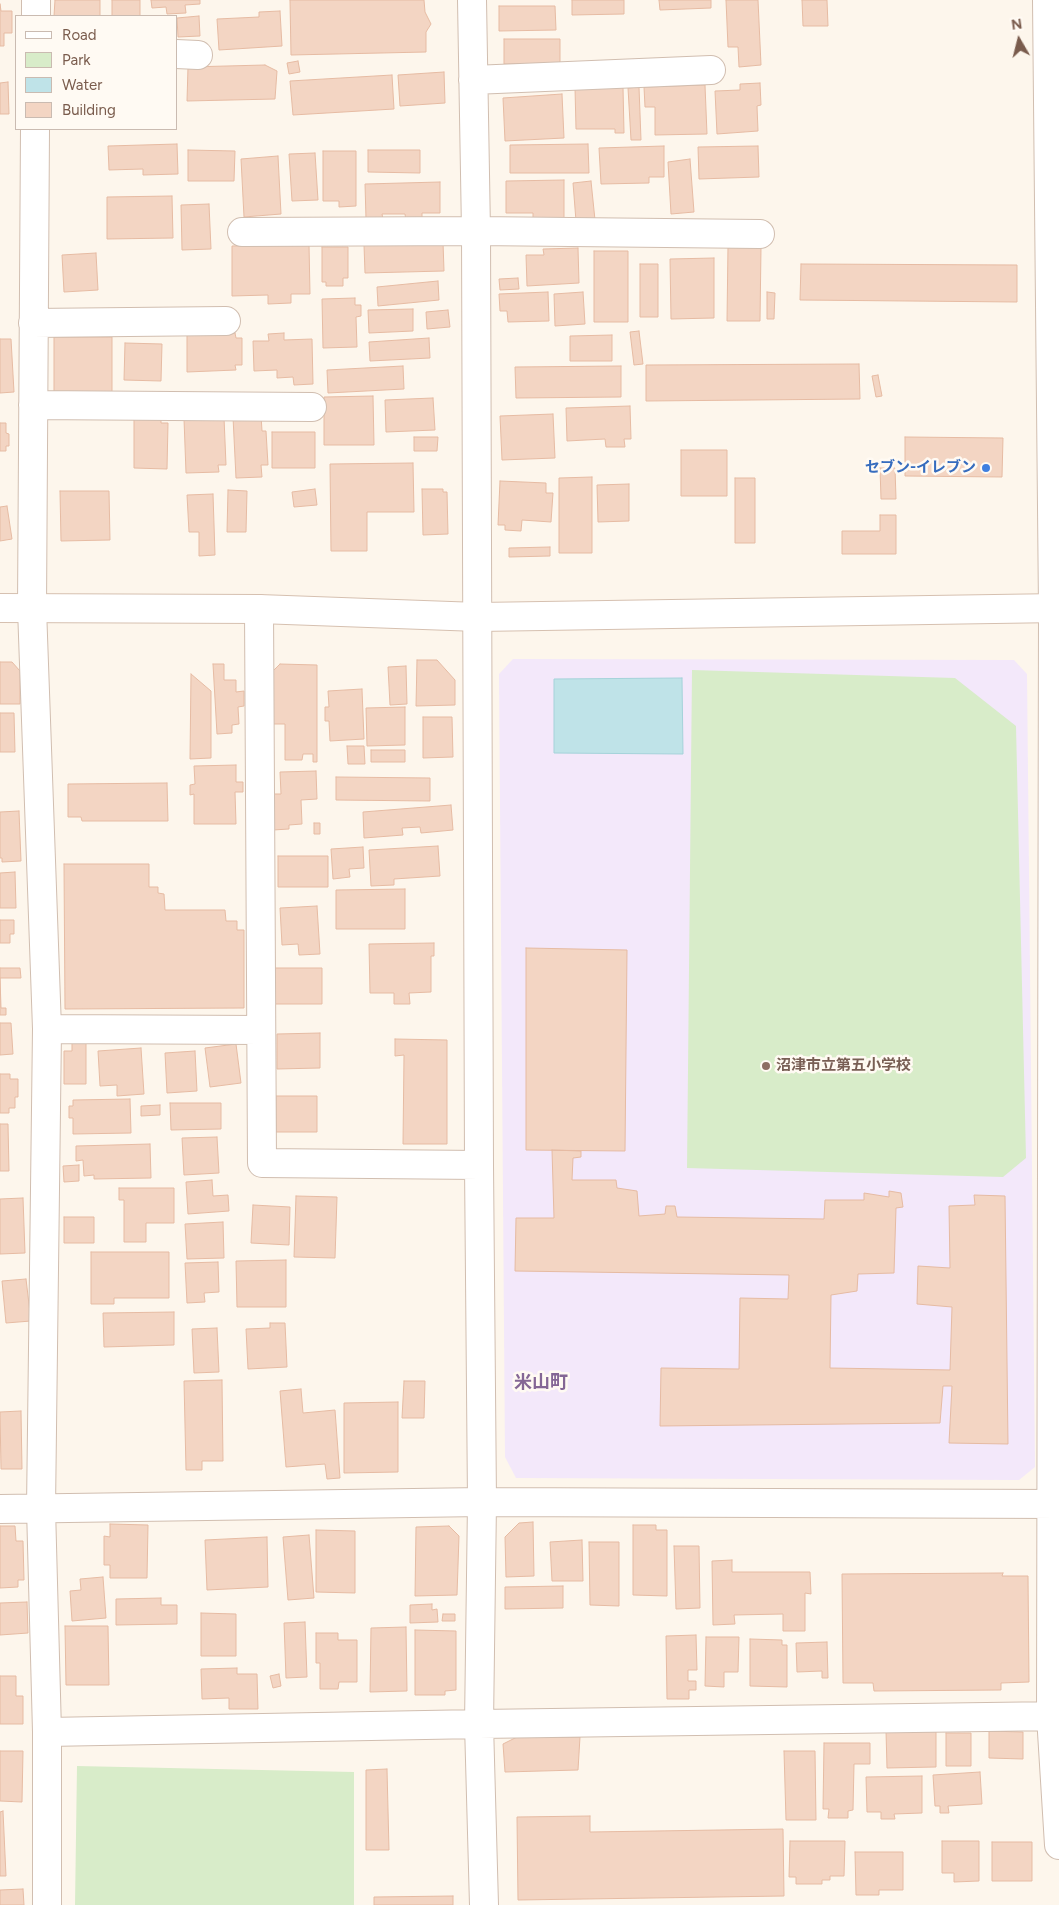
<!DOCTYPE html>
<meta charset="utf-8">
<style>
body{margin:0}
#map{position:relative;width:1059px;height:1905px;overflow:hidden;background:#fdf6ec;font-family:Figtree,sans-serif}
canvas{display:block}
.legend{position:absolute;left:15px;top:15px;width:162px;height:115px;box-sizing:border-box;background:#fffaf3;border:1px solid #cabbb1;margin:0;padding:6px 9px;list-style:none;font-size:15px;color:#7a5c4d}
.legend li{display:flex;align-items:center;gap:10px;height:25px}
.legend b{width:25px;border:1px solid #cabbb1}
.north{position:absolute;left:994px;top:15px;width:50px;height:50px;-webkit-text-stroke:4px #fffaf3;paint-order:stroke;rotate:352deg;font-size:14px;font-weight:700;line-height:20px;text-align:center;color:#7a5c4d}
.north::after{content:'';display:block;margin:auto;width:18px;height:22px;background:#7a5c4d;clip-path:polygon(50% 0,100% 100%,50% 72%,0 100%)}
</style>
<div id="map">
<canvas width="1059" height="1905"></canvas>
<ul class="legend">
<li><b style="height:6px;background:#fff"></b>Road</li>
<li><b style="height:14px;background:#d8ecc9"></b>Park</li>
<li><b style="height:14px;background:#bfe3e8"></b>Water</li>
<li><b style="height:14px;background:#f3d5c3"></b>Building</li>
</ul>
<div class="north">N</div>
</div>
<script>
const g = document.querySelector('canvas').getContext('2d');
g.lineJoin = 'round';
function fill(path, color) { g.fillStyle = color; g.fill(path, 'evenodd'); }
const shape = rows => new Path2D(rows.map(r => 'M' + r).join(''));
function stroke(path, color, width, dash) { g.strokeStyle = color; g.lineWidth = width; g.lineCap = dash ? 'butt' : 'round'; g.setLineDash(dash || []); g.stroke(path); }
function label(font, color, halo, rows, align = 'center') {
  g.font = font + ' Figtree,"Noto Sans JP",sans-serif'; g.lineWidth = 5; g.setLineDash([]); g.textBaseline = 'middle'; g.strokeStyle = halo; g.fillStyle = color; for (const [text, x, y, turn = 0] of rows) {
    g.save(); g.translate(x, y); g.rotate((+turn || 0) * Math.PI / 180); g.textAlign = isNaN(turn) ? turn : align; if (halo) g.strokeText(text, 0, 0); g.fillText(text, 0, 0); g.restore();
  }
}
fill(shape([
 [513,659,1014,660,1027,674,1035,1467,1019,1480,516,1478,505,1457,499,674]
]), '#f3e8fa');
fill(shape([
 [692,670,955,678,1016,726,1026,1158,1003,1177,687,1168],
 [77,1766,354,1772,354,1905,75,1905]
]), '#d8ecc9');
const water = shape([
 [682,678,683,754,554,753,554,679,682,678]
]);
fill(water, '#bfe3e8');
stroke(water, '#a5d3da', 1);
const building = shape([
 [55,0,100,0,100,16,54,16,55,0],
 [112,0,140,0,140,16,112,16,112,0],
 [151,0,200,0,200,4,185,5,186,13,167,14,166,7,152,8,151,0],
 [290,0,424,0,425,12,431,24,426,32,426,52,291,55,290,0],
 [572,0,624,0,624,14,572,15,572,0],
 [659,0,711,0,711,8,660,10,659,0],
 [726,0,758,0,761,65,739,67,738,47,728,47,726,0],
 [802,0,827,0,828,26,803,26,802,0],
 [0,4,1,11,12,11,12,33,4,33,4,46,0,46,0,4],
 [499,6,555,6,556,30,499,31,499,6],
 [280,11,282,46,219,50,217,19,259,17,259,12,280,11],
 [199,16,200,36,178,37,177,18,199,16],
 [504,39,560,39,560,63,504,64,504,39],
 [298,61,300,72,289,74,287,63,298,61],
 [265,65,277,71,275,99,187,101,188,67,265,65],
 [444,72,445,103,400,106,398,75,444,72],
 [392,75,394,109,293,115,290,81,392,75],
 [8,82,9,114,0,114,0,83,8,82],
 [760,83,761,105,757,106,758,131,717,134,715,91,740,90,740,84,760,83],
 [705,85,707,134,655,135,655,107,645,107,644,87,705,85],
 [623,87,624,133,615,133,615,129,576,129,575,88,623,87],
 [639,87,641,140,631,140,628,88,639,87],
 [562,94,564,138,505,141,503,98,562,94],
 [177,144,178,174,143,175,143,169,109,170,108,146,177,144],
 [588,144,589,173,510,173,510,145,588,144],
 [664,146,664,177,649,177,649,183,601,184,599,148,664,146],
 [758,146,759,177,699,179,698,147,758,146],
 [188,150,235,151,234,181,188,181,188,150],
 [368,150,420,150,420,173,368,172,368,150],
 [323,151,356,151,356,206,339,207,339,201,323,201,323,151],
 [315,153,318,200,292,201,289,154,315,153],
 [278,156,281,214,244,217,241,159,278,156],
 [690,159,694,212,671,214,668,162,690,159],
 [564,180,564,219,533,219,533,213,506,213,506,181,564,180],
 [591,181,595,220,576,221,573,183,591,181],
 [440,182,440,213,422,213,422,220,406,221,405,214,382,214,383,219,366,219,365,184,440,182],
 [172,196,173,238,107,239,107,197,172,196],
 [209,204,211,249,182,250,181,205,209,204],
 [443,242,444,271,365,273,364,245,443,242],
 [309,244,310,294,291,294,291,303,268,304,268,295,232,296,232,246,309,244],
 [728,246,761,247,760,321,727,321,728,246],
 [322,247,348,247,348,278,343,278,343,286,326,286,326,282,322,282,322,247],
 [578,248,579,283,527,286,526,255,544,255,543,249,578,248],
 [594,251,628,251,628,322,594,322,594,251],
 [96,253,98,290,64,292,62,255,96,253],
 [714,258,714,318,671,319,670,259,714,258],
 [640,264,658,264,658,317,640,317,640,264],
 [801,264,1017,265,1017,302,800,300,801,264],
 [518,278,519,289,500,290,499,279,518,278],
 [438,281,439,300,378,306,377,287,438,281],
 [548,292,549,321,508,322,507,311,500,311,499,294,548,292],
 [583,292,585,324,555,326,554,294,583,292],
 [767,292,775,293,774,319,767,319,767,292],
 [355,298,355,305,361,305,361,316,356,317,357,347,323,348,322,299,355,298],
 [413,309,413,331,369,333,368,310,413,309],
 [448,310,450,327,427,329,426,312,448,310],
 [639,331,643,364,634,365,630,332,639,331],
 [235,333,236,338,242,338,242,365,235,365,236,370,187,372,187,334,235,333],
 [284,333,284,340,312,339,313,384,294,385,293,377,277,378,277,370,254,371,253,341,269,341,268,334,284,333],
 [612,335,612,361,570,361,570,336,612,335],
 [54,337,112,337,112,394,54,394,54,337],
 [429,338,430,358,370,361,369,342,429,338],
 [0,339,11,339,14,392,0,393,0,339],
 [125,343,162,344,161,381,124,380,125,343],
 [859,364,860,399,646,401,646,365,859,364],
 [403,366,404,389,328,393,327,370,403,366],
 [621,366,621,397,516,398,515,367,621,366],
 [878,375,882,396,876,397,872,376,878,375],
 [373,396,374,445,324,445,324,397,373,396],
 [433,398,435,430,386,432,385,400,433,398],
 [630,406,631,439,624,439,625,447,606,447,605,439,567,441,566,408,630,406],
 [553,414,555,458,502,460,500,416,553,414],
 [261,415,262,431,266,431,268,465,261,465,262,477,236,478,233,417,261,415],
 [134,417,161,418,161,423,168,423,167,469,134,468,134,417],
 [224,417,226,465,218,465,219,472,186,473,184,419,224,417],
 [0,423,6,423,6,433,9,434,9,446,6,446,6,451,0,451,0,423],
 [272,432,315,432,315,468,272,468,272,432],
 [414,437,438,437,437,451,414,451,414,437],
 [905,437,1003,438,1002,477,905,476,905,437],
 [681,450,727,450,727,496,681,496,681,450],
 [413,463,414,512,367,512,367,551,331,551,330,464,413,463],
 [880,468,895,468,896,499,881,499,880,468],
 [592,477,592,553,559,553,559,478,592,477],
 [735,478,755,478,755,543,735,543,735,478],
 [500,481,546,483,546,493,553,493,551,522,522,520,521,531,505,530,505,525,498,525,500,481],
 [629,484,629,521,598,522,597,485,629,484],
 [315,489,317,505,294,507,292,492,315,489],
 [422,489,443,489,443,492,447,492,448,534,423,535,422,489],
 [228,490,247,491,246,532,227,532,228,490],
 [60,491,109,491,110,540,61,541,60,491],
 [213,494,215,555,199,556,199,532,189,532,187,495,213,494],
 [7,506,12,539,0,541,0,507,7,506],
 [880,515,896,515,896,554,842,554,842,531,880,531,880,515],
 [550,547,550,556,509,557,509,548,550,547],
 [417,660,437,660,455,680,455,705,416,706,417,660],
 [0,662,12,662,20,671,20,704,0,704,0,662],
 [213,664,224,664,224,680,236,680,236,692,244,691,244,706,238,707,239,724,232,725,232,733,217,734,213,664],
 [280,664,317,665,317,762,313,762,313,754,303,754,302,760,285,760,285,724,271,724,271,673,280,664],
 [406,666,407,704,390,705,388,667,406,666],
 [191,674,211,691,211,758,190,759,191,674],
 [362,689,364,739,330,741,329,721,325,721,325,707,329,707,328,691,362,689],
 [405,707,405,745,367,746,366,708,405,707],
 [0,713,14,713,15,752,0,752,0,713],
 [423,717,452,717,453,757,423,758,423,717],
 [347,746,364,746,365,764,348,764,347,746],
 [371,750,405,750,405,762,371,762,371,750],
 [236,765,236,782,243,782,243,792,235,792,236,824,194,824,194,794,190,795,190,785,195,784,194,766,236,765],
 [316,771,317,799,301,800,302,824,289,825,289,829,273,830,272,794,281,794,280,772,316,771],
 [336,777,430,778,430,801,336,800,336,777],
 [167,783,168,821,82,821,81,817,68,817,68,784,167,783],
 [451,805,453,830,421,833,420,827,402,828,403,835,364,838,363,812,451,805],
 [19,811,21,861,2,862,2,858,0,858,0,812,19,811],
 [314,823,320,823,320,834,314,834,314,823],
 [438,846,440,876,394,879,394,885,371,886,369,850,438,846],
 [363,847,364,868,349,869,350,877,333,879,331,849,363,847],
 [278,856,328,856,328,887,278,887,278,856],
 [64,864,149,864,149,887,158,887,158,893,164,894,165,910,225,910,226,921,237,921,237,930,244,930,244,1008,65,1009,64,864],
 [15,872,16,908,0,908,0,873,15,872],
 [405,889,405,929,336,929,336,890,405,889],
 [317,906,320,954,299,955,298,944,282,945,280,908,317,906],
 [0,920,14,920,14,934,10,934,10,943,0,943,0,920],
 [434,943,434,956,431,956,431,992,409,993,410,1004,394,1004,394,993,370,993,369,944,434,943],
 [526,948,627,950,625,1151,526,1150,526,948],
 [0,968,20,968,21,978,0,978,1,1008,6,1008,6,1015,0,1015,0,968],
 [275,968,322,968,322,1004,275,1004,275,968],
 [0,1023,11,1023,13,1054,0,1055,0,1023],
 [320,1033,320,1068,277,1069,277,1034,320,1033],
 [395,1039,447,1040,447,1144,403,1144,404,1055,395,1056,395,1039],
 [72,1041,86,1041,86,1084,64,1084,64,1051,72,1051,72,1041],
 [236,1044,241,1083,210,1087,205,1048,236,1044],
 [141,1048,144,1094,117,1096,117,1085,100,1086,98,1051,141,1048],
 [195,1051,197,1091,167,1093,165,1053,195,1051],
 [0,1074,10,1074,10,1079,18,1079,18,1097,15,1097,15,1108,9,1108,9,1113,0,1113,0,1074],
 [276,1096,317,1096,317,1132,276,1132,276,1096],
 [130,1099,131,1133,73,1134,73,1118,69,1118,69,1106,73,1106,73,1100,130,1099],
 [170,1103,221,1103,221,1129,171,1130,170,1103],
 [160,1105,160,1115,141,1116,141,1106,160,1105],
 [0,1124,8,1124,9,1171,0,1171,0,1124],
 [217,1137,219,1173,184,1175,182,1138,217,1137],
 [150,1144,151,1178,94,1179,94,1175,84,1176,83,1160,76,1161,76,1146,150,1144],
 [552,1150,581,1151,581,1157,573,1158,572,1180,616,1180,617,1188,637,1191,639,1216,665,1214,666,1206,675,1206,677,1217,824,1219,825,1200,864,1200,864,1193,889,1197,889,1191,901,1193,903,1207,896,1208,894,1273,858,1274,857,1291,831,1295,830,1368,950,1370,952,1307,917,1304,918,1266,950,1268,949,1206,975,1205,974,1195,1005,1196,1008,1444,949,1443,952,1386,943,1386,940,1423,660,1426,661,1368,739,1369,740,1298,788,1299,789,1275,515,1271,516,1218,554,1218,552,1150],
 [79,1165,79,1181,64,1182,63,1166,79,1165],
 [212,1180,213,1196,228,1195,229,1211,188,1214,186,1182,212,1180],
 [119,1188,174,1188,174,1223,146,1223,146,1242,124,1242,124,1200,119,1200,119,1188],
 [296,1196,337,1197,335,1258,294,1257,296,1196],
 [23,1198,25,1253,0,1254,0,1199,23,1198],
 [253,1205,290,1207,289,1245,251,1243,253,1205],
 [64,1217,94,1217,94,1243,64,1243,64,1217],
 [223,1222,224,1258,187,1259,185,1224,223,1222],
 [91,1252,169,1252,169,1298,114,1298,114,1304,91,1304,91,1252],
 [286,1260,286,1307,237,1307,236,1261,286,1260],
 [218,1262,219,1292,204,1293,205,1302,187,1303,185,1263,218,1262],
 [26,1279,31,1321,6,1323,2,1281,26,1279],
 [174,1312,174,1345,104,1347,103,1313,174,1312],
 [270,1323,285,1323,287,1367,248,1369,246,1329,270,1328,270,1323],
 [217,1328,219,1372,194,1373,192,1329,217,1328],
 [222,1380,223,1461,202,1461,202,1470,186,1470,184,1381,222,1380],
 [404,1381,425,1381,424,1418,402,1418,404,1381],
 [301,1389,303,1413,335,1410,340,1478,327,1479,325,1464,286,1467,280,1391,301,1389],
 [398,1402,398,1472,344,1473,344,1403,398,1402],
 [21,1411,22,1469,1,1469,0,1412,21,1411],
 [533,1522,534,1576,506,1577,505,1537,519,1523,533,1522],
 [110,1524,148,1525,147,1578,110,1578,110,1565,104,1565,104,1536,110,1537,110,1524],
 [633,1525,656,1525,656,1530,667,1530,667,1596,633,1595,633,1525],
 [0,1526,15,1526,16,1541,23,1541,24,1580,18,1580,18,1587,0,1588,0,1526],
 [449,1526,459,1536,457,1595,415,1596,416,1527,449,1526],
 [316,1530,355,1531,355,1593,316,1592,316,1530],
 [309,1535,314,1598,288,1600,283,1537,309,1535],
 [267,1537,268,1587,207,1590,205,1540,267,1537],
 [582,1540,583,1581,552,1581,550,1542,582,1540],
 [589,1542,619,1542,619,1606,590,1605,589,1542],
 [674,1546,699,1546,700,1608,676,1609,674,1546],
 [732,1560,732,1572,810,1572,811,1594,805,1593,805,1631,783,1631,783,1614,734,1615,735,1624,713,1625,712,1561,732,1560],
 [1003,1573,1002,1576,1028,1576,1029,1682,1001,1683,1001,1690,874,1691,873,1683,843,1683,842,1574,1003,1573],
 [103,1577,106,1618,72,1621,70,1591,81,1590,80,1579,103,1577],
 [563,1586,563,1608,505,1609,505,1587,563,1586],
 [161,1598,161,1605,177,1605,177,1624,116,1625,116,1599,161,1598],
 [27,1602,28,1633,0,1635,0,1603,27,1602],
 [432,1604,432,1610,437,1609,438,1622,410,1623,410,1605,432,1604],
 [201,1613,236,1614,236,1656,201,1656,201,1613],
 [443,1614,455,1614,455,1621,442,1621,443,1614],
 [305,1622,307,1677,286,1678,284,1623,305,1622],
 [65,1626,108,1626,109,1685,66,1685,65,1626],
 [406,1627,407,1691,370,1692,371,1628,406,1627],
 [415,1630,456,1631,456,1690,445,1691,445,1695,415,1695,415,1630],
 [316,1633,338,1633,338,1640,357,1640,357,1682,339,1682,338,1689,320,1689,320,1663,316,1663,316,1633],
 [696,1635,697,1670,688,1670,688,1681,696,1681,696,1690,689,1690,689,1699,667,1699,666,1636,696,1635],
 [706,1637,739,1637,738,1672,724,1672,724,1687,705,1686,706,1637],
 [750,1639,782,1640,782,1645,787,1645,787,1687,750,1686,750,1639],
 [827,1642,828,1678,822,1678,822,1671,797,1672,796,1643,827,1642],
 [237,1668,237,1674,257,1674,258,1709,229,1709,229,1698,202,1699,201,1669,237,1668],
 [279,1674,281,1686,273,1688,270,1676,279,1674],
 [0,1676,16,1676,16,1696,23,1696,23,1724,0,1724,0,1676],
 [936,1730,936,1767,887,1768,886,1731,936,1730],
 [989,1731,1023,1732,1023,1759,989,1758,989,1731],
 [946,1733,971,1733,971,1766,946,1766,946,1733],
 [517,1737,580,1737,578,1770,505,1772,503,1744,517,1737],
 [824,1743,870,1743,870,1764,854,1764,853,1810,848,1811,848,1818,828,1818,829,1809,823,1809,824,1743],
 [0,1751,23,1751,22,1802,0,1801,0,1751],
 [784,1751,815,1751,816,1820,786,1820,784,1751],
 [387,1769,389,1850,366,1850,366,1770,387,1769],
 [980,1772,982,1804,948,1806,949,1813,940,1813,940,1806,935,1806,933,1775,980,1772],
 [922,1776,922,1813,894,1814,895,1819,881,1819,881,1812,867,1812,866,1777,922,1776],
 [3,1811,6,1876,0,1876,0,1812,3,1811],
 [590,1816,590,1832,783,1829,784,1896,518,1900,517,1817,590,1816],
 [790,1841,845,1841,844,1876,830,1876,830,1880,822,1880,822,1884,796,1884,796,1877,789,1877,790,1841],
 [942,1841,979,1841,979,1881,954,1882,954,1873,942,1873,942,1841],
 [992,1842,1032,1842,1032,1881,992,1881,992,1842],
 [855,1852,903,1852,903,1890,879,1890,879,1895,856,1895,855,1852],
 [23,1889,24,1905,0,1905,0,1890,23,1889],
 [453,1896,453,1905,374,1905,374,1897,453,1896]
]);
fill(building, '#f3d5c3');
stroke(building, '#e6bba3', 1);
const street = shape([
 [472,0,476,231,479,1165,482,1502,479,1724,484,1905],
 [1047,0,1053,608,1051,1716,1059,1845],
 [36,16,36,0],
 [176,54,198,55],
 [473,80,711,70],
 [35,129,32,608,47,1029,41,1508,47,1732,47,1905],
 [242,232,476,231,760,234],
 [33,323,226,321],
 [33,405,312,407],
 [259,609,262,1163,479,1165],
 [47,1029,261,1030],
 [0,1509,482,1502,1059,1504],
 [47,1732,479,1724,1059,1716]
]);
const secondary = shape([
 [0,608,259,609,478,617,1059,608]
]);
stroke(street, '#d1beb0', 30);
stroke(secondary, '#d6c0b0', 30);
stroke(street, '#fff', 28);
stroke(secondary, '#fff', 28);
for (const [x, y, r, color] of [
 [986,468,5,"#3f7fe0"],
 [766,1066,5,"#8d6e63"]
]) { const dot = new Path2D(); dot.arc(x, y, r, 0, 2 * Math.PI); g.fillStyle = color; g.fill(dot); stroke(dot, '#fffaf3', 2); }
label('bold 15px', '#366cbe', '#fffaf3', [
 ["セブン-イレブン",976,468]
], 'right');
label('bold 15px', '#785e54', '#fffaf3', [
 ["沼津市立第五小学校",776,1066]
], 'left');
label('bold 18px', '#846695', '#fffaf3', [
 ["米山町",541,1383]
]);
</script>
